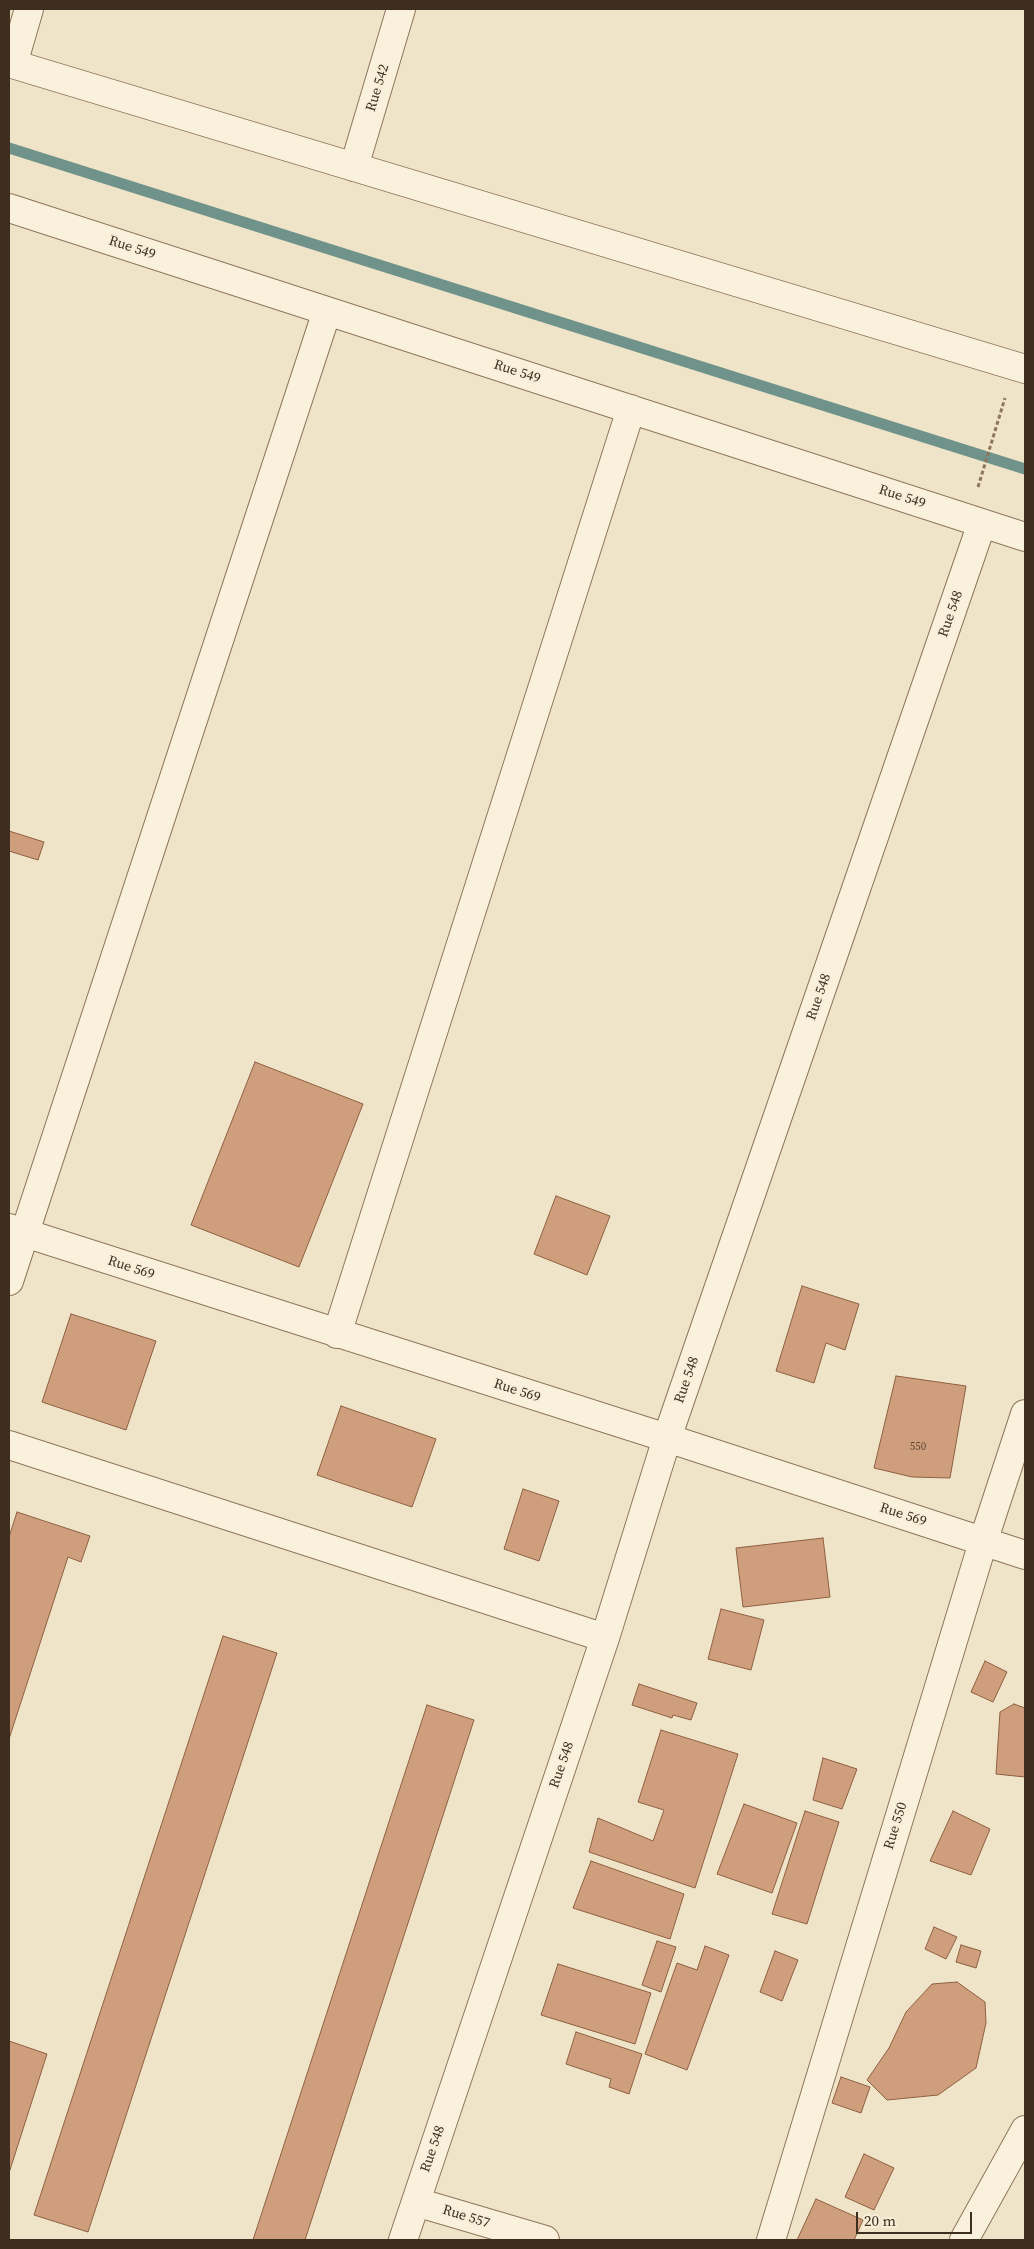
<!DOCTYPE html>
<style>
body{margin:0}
#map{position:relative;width:1034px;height:2249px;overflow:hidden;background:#f0e4c8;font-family:"Source Serif 4",serif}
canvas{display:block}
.frame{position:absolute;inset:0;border:10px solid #3d2e20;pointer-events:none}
.scale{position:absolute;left:856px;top:2212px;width:116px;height:22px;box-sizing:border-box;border:2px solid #3d2e20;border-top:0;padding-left:6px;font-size:15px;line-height:18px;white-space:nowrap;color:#3d2e20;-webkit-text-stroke:4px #f7eed8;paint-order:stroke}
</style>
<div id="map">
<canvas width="1034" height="2249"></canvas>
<div class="frame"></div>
<div class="scale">20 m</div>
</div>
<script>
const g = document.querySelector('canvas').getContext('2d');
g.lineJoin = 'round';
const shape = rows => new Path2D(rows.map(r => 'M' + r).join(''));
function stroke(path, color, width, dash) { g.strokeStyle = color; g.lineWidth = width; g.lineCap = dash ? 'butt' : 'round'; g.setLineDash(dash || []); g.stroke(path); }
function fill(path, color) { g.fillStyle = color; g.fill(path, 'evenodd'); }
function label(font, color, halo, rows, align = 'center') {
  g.font = font + ' "Source Serif 4",serif'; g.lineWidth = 4; g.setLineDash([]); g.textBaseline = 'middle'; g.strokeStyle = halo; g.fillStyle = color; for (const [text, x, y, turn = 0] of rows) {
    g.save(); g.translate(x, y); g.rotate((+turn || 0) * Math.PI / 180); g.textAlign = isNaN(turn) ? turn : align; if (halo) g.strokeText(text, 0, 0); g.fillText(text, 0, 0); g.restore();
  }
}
stroke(shape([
 [9,148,1025,469]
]), '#6f938a', 11);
const building = shape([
 [9,831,44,842,38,860,9,851,9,831],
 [255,1062,363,1104,299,1267,191,1225,255,1062],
 [556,1196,610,1216,587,1275,534,1254,556,1196],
 [802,1286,859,1304,845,1350,826,1343,814,1383,776,1371,802,1286],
 [71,1314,156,1341,126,1430,42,1402,71,1314],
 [896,1376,966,1386,950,1478,912,1477,874,1468,896,1376],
 [341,1406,436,1439,412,1507,317,1475,341,1406],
 [523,1489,559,1501,539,1561,504,1549,523,1489],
 [17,1512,90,1536,81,1562,68,1557,9,1739,9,1537,17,1512],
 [823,1538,830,1597,743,1607,736,1548,823,1538],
 [721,1609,764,1620,751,1670,708,1659,721,1609],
 [223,1636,277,1653,88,2232,34,2215,223,1636],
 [985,1661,1007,1672,993,1702,971,1692,985,1661],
 [639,1684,697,1703,691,1720,673,1715,672,1718,632,1705,639,1684],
 [1014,1704,1025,1708,1025,1777,996,1774,1000,1712,1014,1704],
 [427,1705,474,1720,305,2240,253,2240,427,1705],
 [661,1730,738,1754,695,1888,589,1852,598,1818,653,1841,664,1810,638,1802,661,1730],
 [823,1758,857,1769,842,1809,813,1800,823,1758],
 [744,1804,797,1823,772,1893,717,1874,744,1804],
 [805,1811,839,1822,807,1924,772,1914,805,1811],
 [953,1811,990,1829,971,1875,930,1861,953,1811],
 [591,1861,684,1894,670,1939,573,1908,591,1861],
 [934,1927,957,1937,946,1959,925,1949,934,1927],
 [657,1941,676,1947,661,1992,642,1985,657,1941],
 [961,1945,981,1951,976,1968,956,1962,961,1945],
 [705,1946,729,1955,687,2070,645,2054,677,1963,697,1970,705,1946],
 [775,1951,798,1960,782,2001,760,1992,775,1951],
 [558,1964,651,1993,635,2044,541,2015,558,1964],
 [957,1982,985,2002,986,2023,976,2068,938,2095,887,2100,867,2080,889,2048,906,2012,932,1984,957,1982],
 [576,2032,642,2054,629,2094,609,2087,611,2079,566,2064,576,2032],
 [9,2041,47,2054,9,2173,9,2041],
 [841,2077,870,2087,861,2113,832,2103,841,2077],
 [864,2154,894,2168,874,2210,845,2197,864,2154],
 [816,2199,863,2220,854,2240,797,2240,816,2199]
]);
fill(building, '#cf9f7d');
stroke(building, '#8d5f41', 1);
const street = shape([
 [9,63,1025,369],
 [13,64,29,9],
 [354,167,401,9],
 [9,208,1025,537],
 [9,1228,667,1438,1025,1555],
 [9,1281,327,311],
 [337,1334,631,409],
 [9,1445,605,1638],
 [416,2202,545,2240],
 [403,2240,605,1638,667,1438,982,523],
 [771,2240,983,1542,1025,1414],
 [964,2240,1025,2130]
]);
stroke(street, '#8d765c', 30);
stroke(shape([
 [978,487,1005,398]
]), '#8d765c', 3, [4, 2.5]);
stroke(street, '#faf1dc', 28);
label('11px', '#624a37', null, [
 ["550",918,1447]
]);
label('14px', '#3d2e20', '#f7eed8', [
 ["Rue 542",378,88,-73],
 ["Rue 549",132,248,18],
 ["Rue 549",517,372,18],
 ["Rue 549",902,497,18],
 ["Rue 548",951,614,-71],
 ["Rue 548",819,997,-71],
 ["Rue 569",131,1268,18],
 ["Rue 548",687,1380,-71],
 ["Rue 569",517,1391,18],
 ["Rue 569",903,1515,18],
 ["Rue 548",562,1765,-71],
 ["Rue 550",896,1826,-73],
 ["Rue 548",433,2149,-71],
 ["Rue 557",466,2217,17]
]);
</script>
